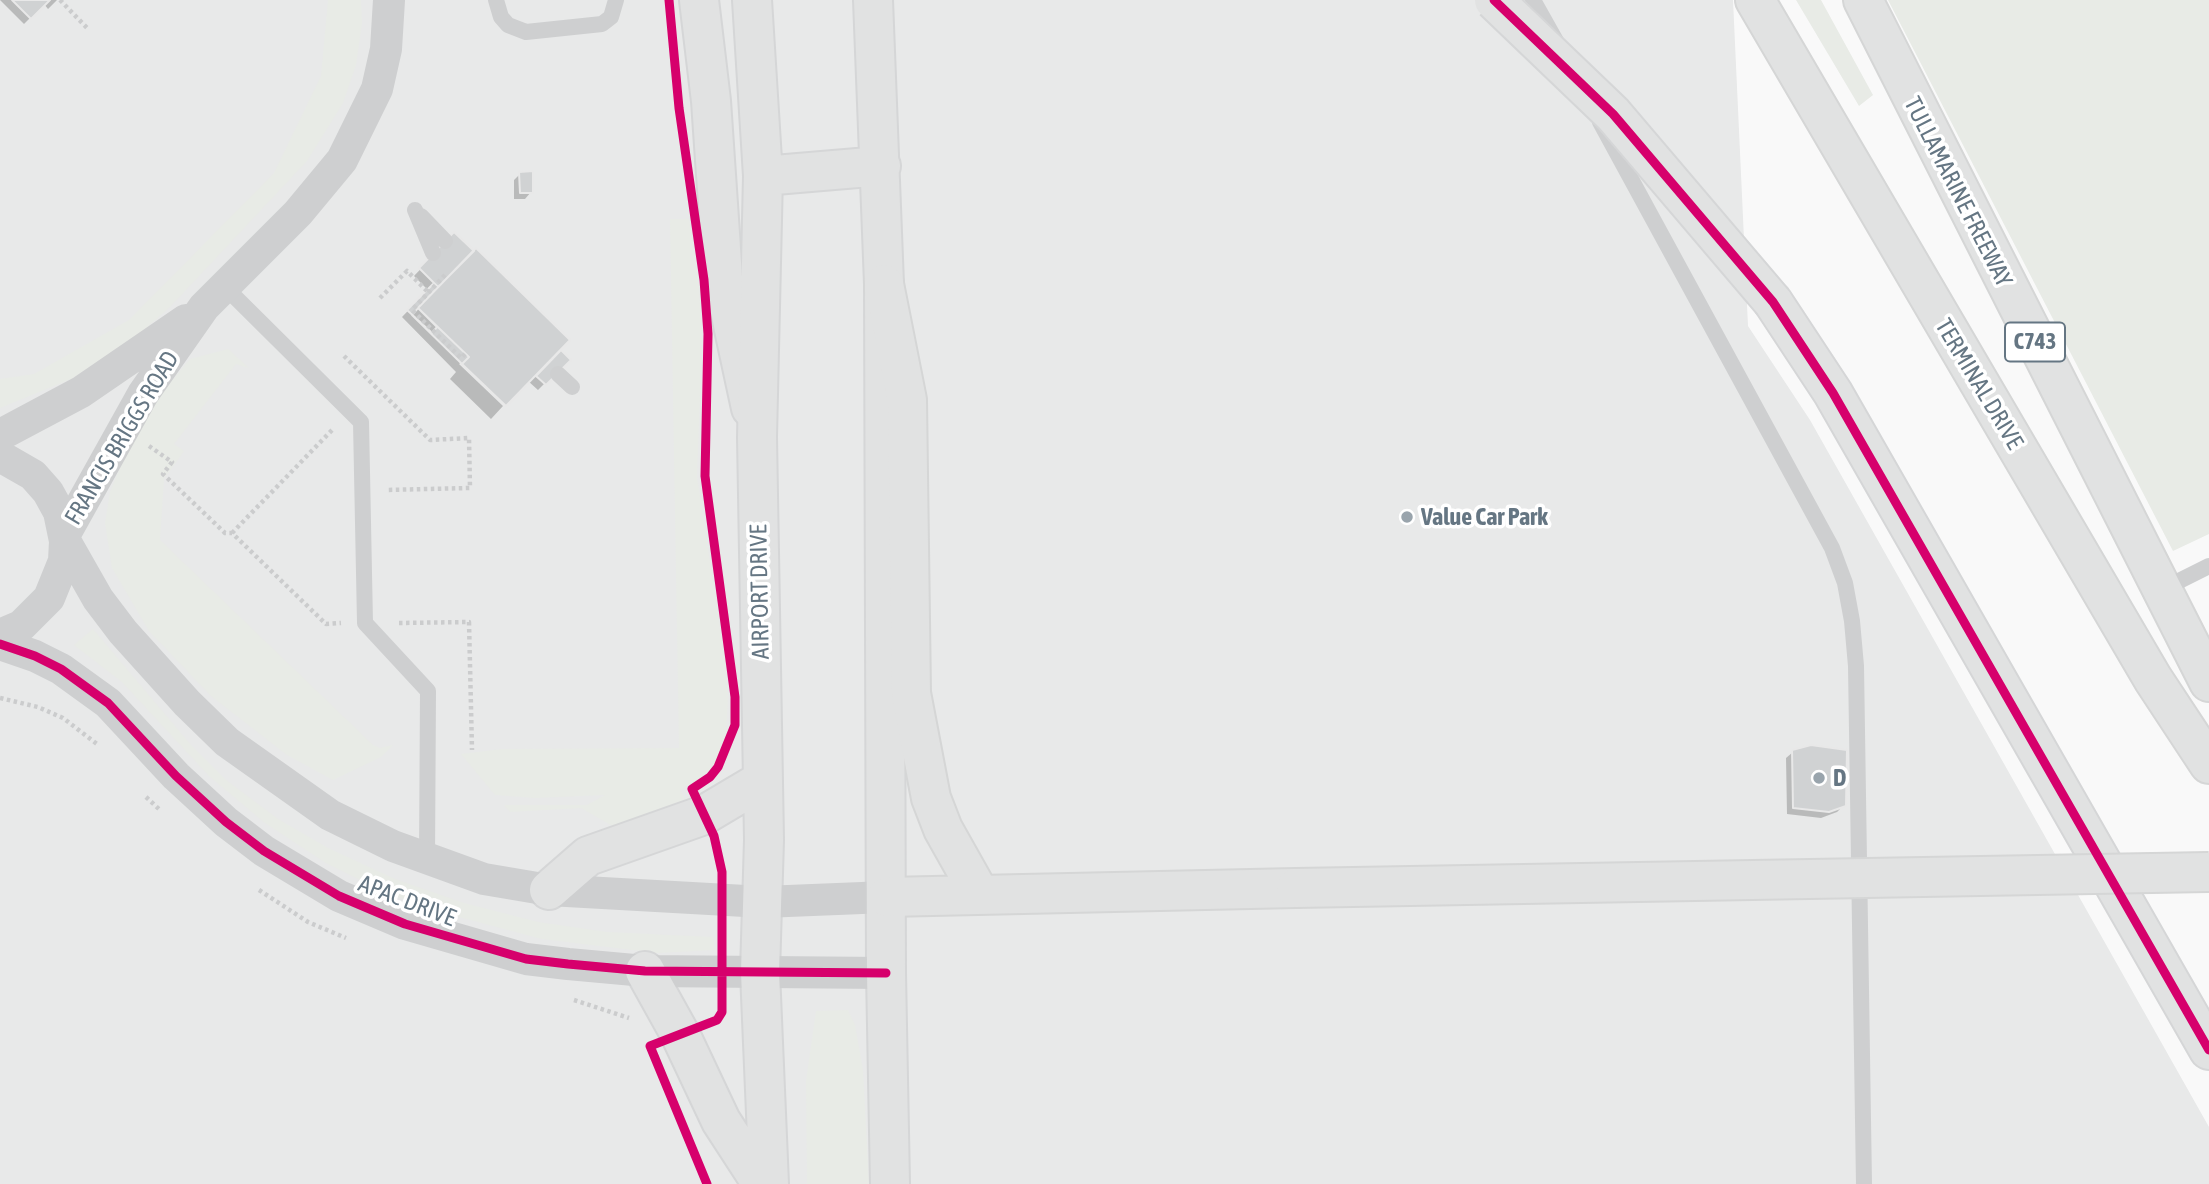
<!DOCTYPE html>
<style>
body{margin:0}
canvas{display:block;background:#f9f9f9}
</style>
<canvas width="2209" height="1184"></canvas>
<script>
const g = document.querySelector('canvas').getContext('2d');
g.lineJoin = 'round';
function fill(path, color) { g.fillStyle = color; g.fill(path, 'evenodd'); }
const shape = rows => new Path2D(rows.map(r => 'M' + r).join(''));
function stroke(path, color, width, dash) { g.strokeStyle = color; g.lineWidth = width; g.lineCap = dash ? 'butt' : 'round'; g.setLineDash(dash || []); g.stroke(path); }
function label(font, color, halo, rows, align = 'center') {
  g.font = font + ' "Asap Condensed",sans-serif'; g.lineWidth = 7; g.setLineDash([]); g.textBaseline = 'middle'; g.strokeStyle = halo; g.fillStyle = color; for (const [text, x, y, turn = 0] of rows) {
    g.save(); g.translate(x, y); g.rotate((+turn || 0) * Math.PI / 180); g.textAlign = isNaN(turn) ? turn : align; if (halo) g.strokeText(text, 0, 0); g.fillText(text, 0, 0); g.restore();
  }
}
fill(shape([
 [0,0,1733,0,1748,326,1810,420,2209,1127,2209,1184,0,1184]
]), '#e8e9e9');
fill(shape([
 [328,0,361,0,362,23,356,65,343,103,307,161,170,307,137,336,71,379,0,408,0,379,34,374,129,320,274,173,321,76],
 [1796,0,1821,0,1873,95,1859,106],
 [1888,0,2209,0,2209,534,2173,551],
 [670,219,689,219,699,287,702,339,697,477,723,648,728,698,726,735,717,761,704,776,680,790,689,806,623,832,581,808,510,812,504,805,587,805,605,795,535,798,495,795,461,754,502,749,679,748],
 [228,349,249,368,236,364,174,444,184,451,164,479,160,540,373,745,380,748,393,745,381,757,333,780,287,755,211,696,149,631,112,568,105,523,110,492,123,460,156,400,190,359],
 [93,629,191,745,226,780,278,819,328,848,395,879,464,903,538,922,607,932,713,937,715,950,657,953,542,939,425,908,376,888,326,863,265,823,209,776,122,682,74,645],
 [848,1010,855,1025,863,1070,869,1184,807,1184,806,1081,816,1011]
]), '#e8ebe6');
fill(shape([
 [0,0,57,0,48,9,44,4,24,24],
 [520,174,531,192,525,199,514,199,514,180],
 [454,234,568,360,538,390,528,381,462,362,459,364,503,406,491,419,450,379,456,372,402,317,428,290,414,276],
 [1793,752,1844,805,1837,812,1821,818,1787,814,1786,758]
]), '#0003');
const building = shape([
 [12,0,50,0,31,19,12,0],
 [533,171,533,193,520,193,519,172,533,171],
 [454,232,474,251,438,287,419,268,454,232],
 [476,248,570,340,506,406,462,364,469,357,418,308,476,248],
 [434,283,438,287,418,308,437,327,432,333,407,310,434,283],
 [418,308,469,357,462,364,412,315,418,308],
 [561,350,571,360,546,385,536,376,561,350],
 [1811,745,1847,750,1846,806,1829,812,1793,808,1792,750,1811,745]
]);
fill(building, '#d0d2d3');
stroke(building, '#e8e8e8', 2);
const secondary = shape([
 [699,0,711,101,723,278,751,408],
 [1773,302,1833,393,2209,1050]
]);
const primary = shape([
 [752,0,763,176,757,437,764,840,760,972,769,1184],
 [873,0,884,284,886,973,890,1184],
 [763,176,881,166],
 [549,890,588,856,704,815,763,780],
 [645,971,680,1034,721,1121,762,1184]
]);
const highway = shape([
 [1755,0,2153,679,2209,764],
 [1863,0,2209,682],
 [884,284,907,400,911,693,931,798,943,829,979,893],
 [887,897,1296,888]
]);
stroke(secondary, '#d5d6d7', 42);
stroke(primary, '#d5d6d7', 42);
stroke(highway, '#d5d6d6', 42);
stroke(shape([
 [60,0,89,30],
 [445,275,412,310,461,358,465,354],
 [380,298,407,271,428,292],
 [344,356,430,440,469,438,470,488,386,490],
 [149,446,172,462,163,474,225,533,232,533,326,624,341,623],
 [232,533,334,428],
 [399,623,469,622,472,750],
 [0,698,38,707,63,718,97,744],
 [146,797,160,810],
 [259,890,308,922,346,938],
 [574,1000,629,1018]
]), '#cbcccd', 4.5, [3.5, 3.5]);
stroke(shape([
 [496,0,501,17,508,25,526,32,602,24,611,17,616,0],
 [1533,0,1556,41],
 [1600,122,1832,548,1845,583,1852,621,1856,666,1864,1184],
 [415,210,433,253],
 [421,216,445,241],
 [224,286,361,422,365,623,428,691,427,859],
 [558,374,572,387],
 [2161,590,2209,566]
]), '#cecfd0', 16);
stroke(shape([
 [0,435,81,392,186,320],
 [0,456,33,475,48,492,59,512,65,541,64,561,49,598,21,626,0,635],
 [65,534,143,394,204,307,298,213,342,160,377,89,386,49,389,0],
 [65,541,98,599,123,632,187,703,227,742,330,815,393,846,484,879,549,890,763,902,887,897],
 [0,644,35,656,61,669,108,703,176,776,226,822,264,851,339,896,405,924,526,959,568,964,645,971,886,973]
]), '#cecfd0', 32);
stroke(secondary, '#e1e2e2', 38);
stroke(primary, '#e1e2e2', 38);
stroke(highway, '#e1e2e2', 38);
const secondaryBridge = shape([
 [1494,0,1613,114,1773,302]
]);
const highwayBridge = shape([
 [1296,888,2209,872]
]);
stroke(secondaryBridge, '#d5d6d7', 42, []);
stroke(highwayBridge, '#d5d6d6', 42, []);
stroke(secondaryBridge, '#e1e2e2', 38);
stroke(highwayBridge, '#e1e2e2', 38);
stroke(shape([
 [669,0,679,108,704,280,708,334,705,476,735,697,735,725,718,767,710,777,692,789,714,836,722,872,722,1012,717,1020,650,1046,707,1184],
 [1494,0,1613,114,1773,302,1833,393,2209,1050],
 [0,644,35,656,61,669,108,703,176,776,226,822,264,851,339,896,405,924,526,959,568,964,645,971,886,973]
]), '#d6006c', 9);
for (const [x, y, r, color] of [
 [1407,517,7,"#99a4ac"],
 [1819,778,7,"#99a4ac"]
]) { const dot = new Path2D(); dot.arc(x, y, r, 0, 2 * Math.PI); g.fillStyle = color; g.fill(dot); stroke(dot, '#fff', 2.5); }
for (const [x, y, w] of [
 [2035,342,60]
]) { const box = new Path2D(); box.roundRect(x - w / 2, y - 19.5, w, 39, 5); g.fillStyle = '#fff'; g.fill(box); stroke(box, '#657683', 2); }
label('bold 23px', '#657683', null, [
 ["C743",2035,342]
]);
label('24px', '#657683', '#fff', [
 ["TULLAMARINE FREEWAY",1958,192,63],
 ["TERMINAL DRIVE",1979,384,59],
 ["FRANCIS BRIGGS ROAD",122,438,-59],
 ["AIRPORT DRIVE",760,592,-91],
 ["APAC DRIVE",407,901,21]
]);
label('bold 24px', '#657683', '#fff', [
 ["Value Car Park",1421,517],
 ["D",1833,778]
], 'left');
</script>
